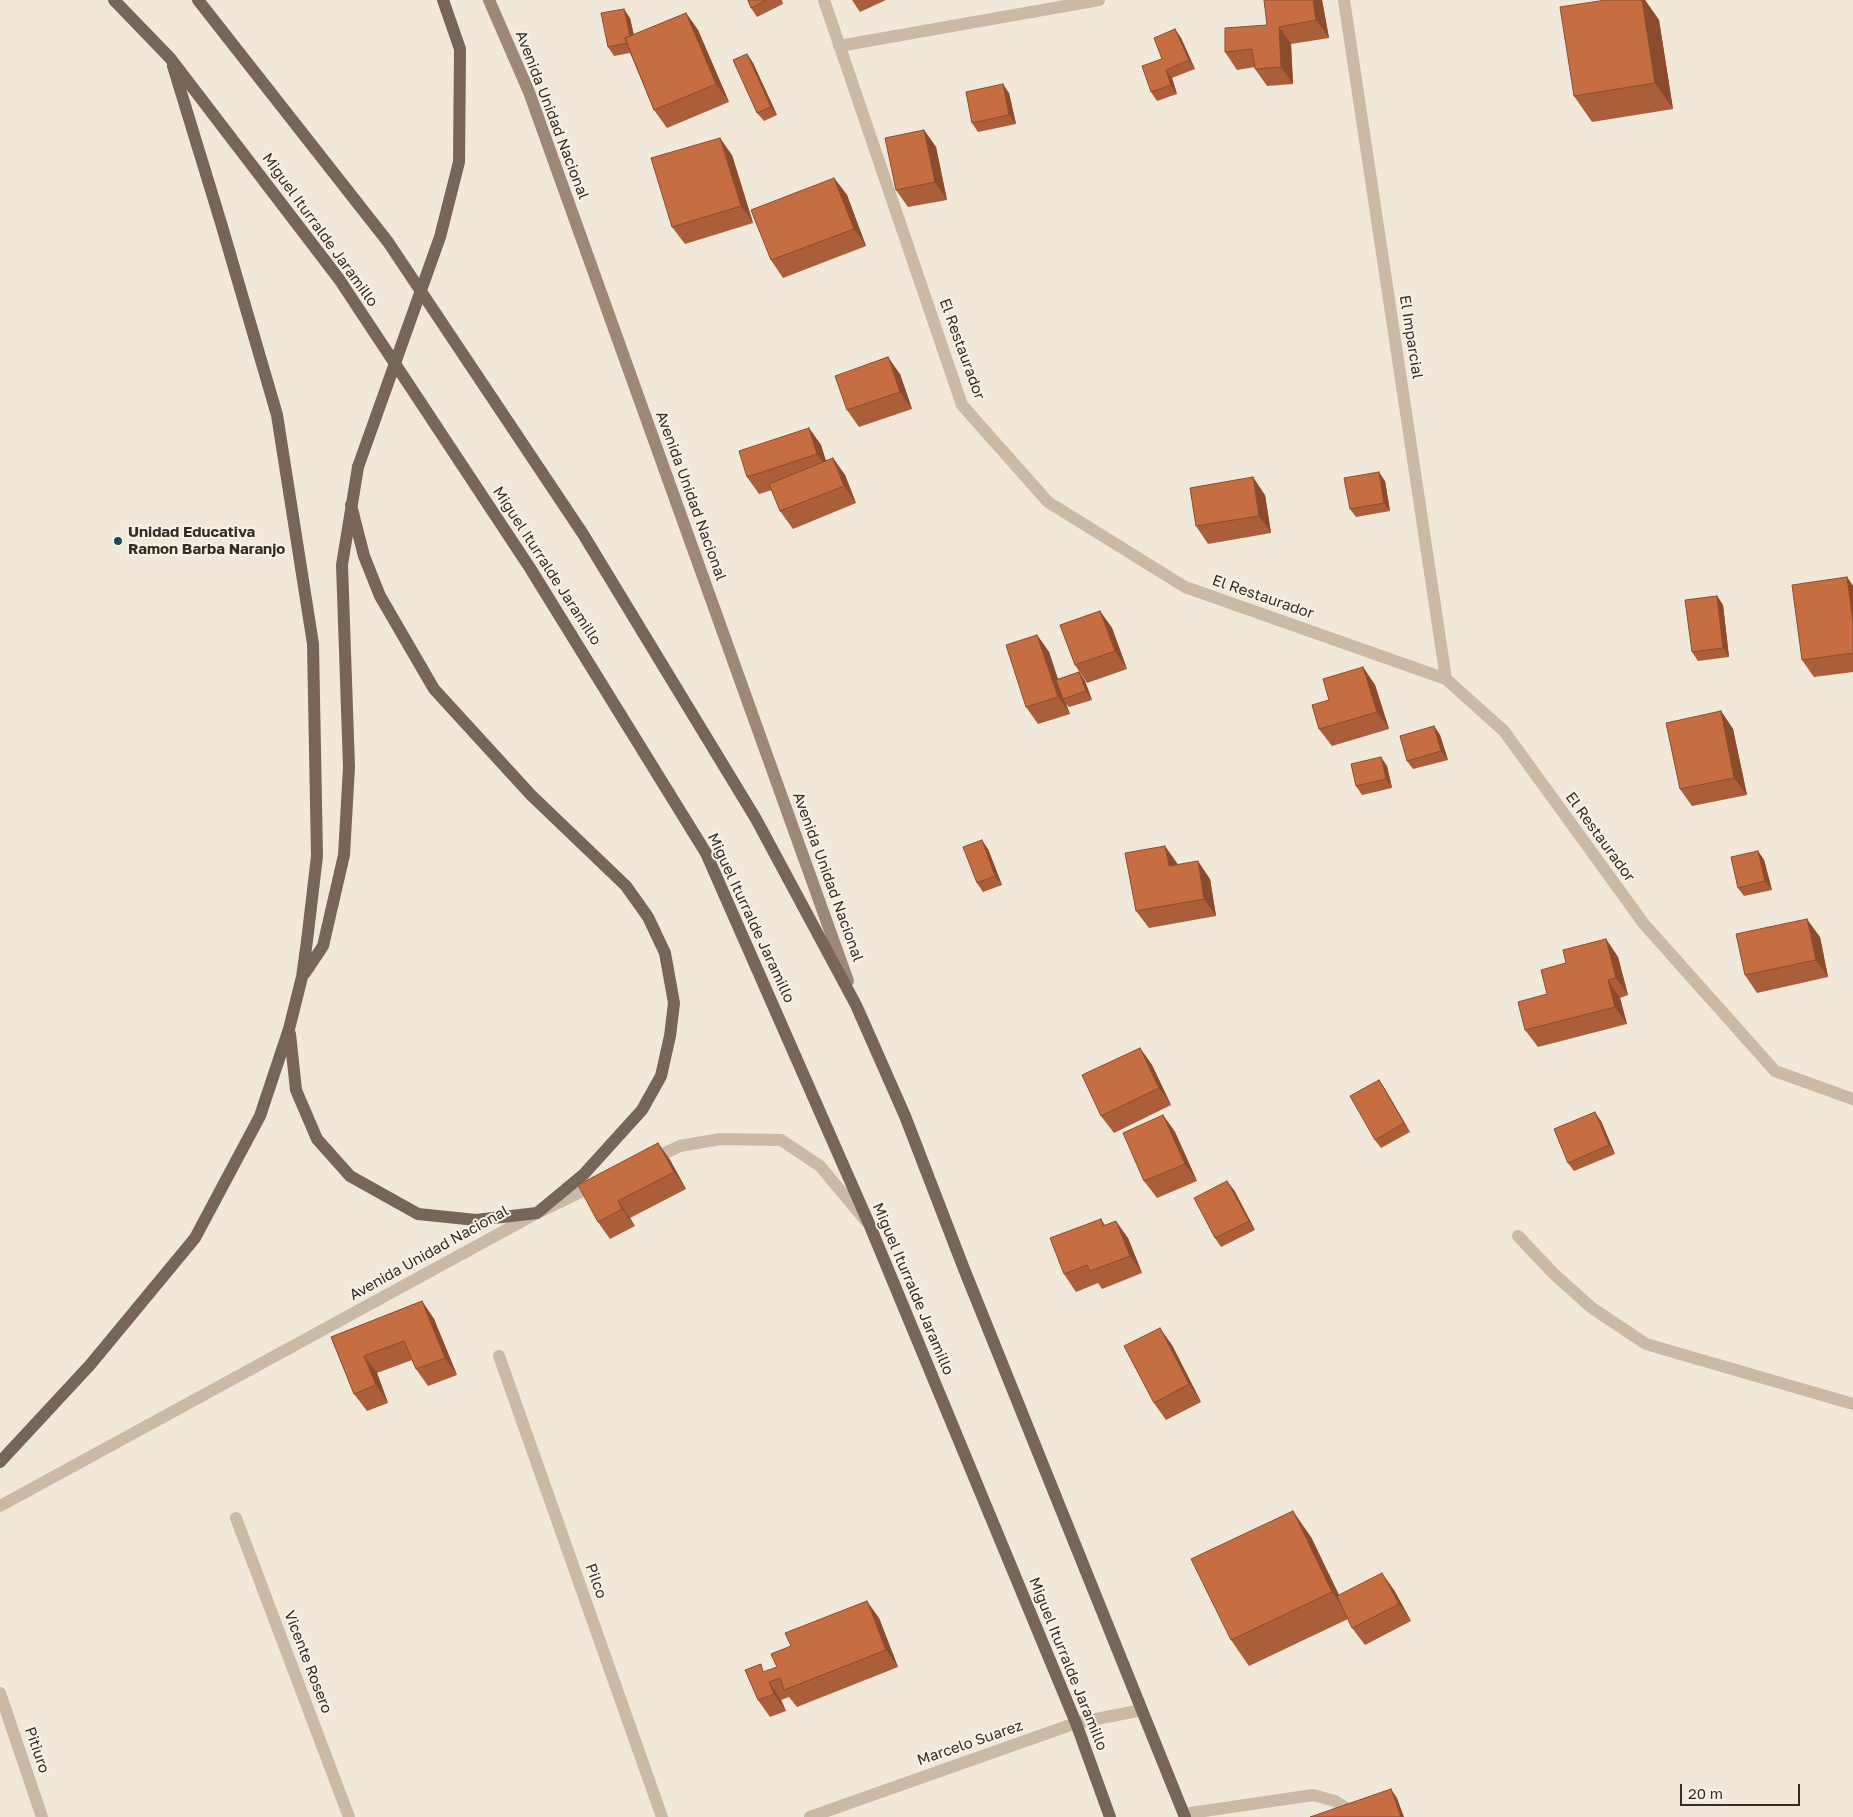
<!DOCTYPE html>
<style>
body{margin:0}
#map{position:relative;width:1853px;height:1817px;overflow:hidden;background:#f1e8d9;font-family:"Golos Text",sans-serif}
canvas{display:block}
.scale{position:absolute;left:1680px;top:1784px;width:120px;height:22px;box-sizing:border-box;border:2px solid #352c27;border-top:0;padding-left:6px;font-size:15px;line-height:18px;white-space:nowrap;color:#352c27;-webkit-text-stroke:4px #f9f2e6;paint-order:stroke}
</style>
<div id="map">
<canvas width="1853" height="1817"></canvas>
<div class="scale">20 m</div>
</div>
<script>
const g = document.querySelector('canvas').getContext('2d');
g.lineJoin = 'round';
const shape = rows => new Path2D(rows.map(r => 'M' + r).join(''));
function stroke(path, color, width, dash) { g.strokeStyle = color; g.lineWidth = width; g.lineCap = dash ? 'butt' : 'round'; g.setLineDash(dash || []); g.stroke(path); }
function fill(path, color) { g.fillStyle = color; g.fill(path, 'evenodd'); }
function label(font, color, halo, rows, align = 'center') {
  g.font = font + ' "Golos Text",sans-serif'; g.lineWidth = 4; g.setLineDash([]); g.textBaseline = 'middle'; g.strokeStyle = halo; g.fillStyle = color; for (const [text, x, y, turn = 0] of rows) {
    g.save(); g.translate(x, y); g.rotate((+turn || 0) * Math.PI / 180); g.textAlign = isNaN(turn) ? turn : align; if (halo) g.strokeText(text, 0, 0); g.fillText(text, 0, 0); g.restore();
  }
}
stroke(shape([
 [1518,1236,1554,1274,1592,1308,1646,1344,1853,1404],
 [1184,1814,1313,1795,1335,1801,1354,1813]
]), '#c9b9a5', 12);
stroke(shape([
 [824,0,962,405,1048,502,1185,587,1446,679,1504,731,1644,924,1775,1071,1853,1099],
 [1344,0,1446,679],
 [839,46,1099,0],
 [650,1160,680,1146,720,1139,781,1140,820,1166,865,1220],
 [499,1356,662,1817],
 [0,1506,537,1213,597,1184],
 [236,1518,349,1817],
 [0,1693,42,1817],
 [810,1817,1076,1723,1142,1710]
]), '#c9b9a5', 12);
stroke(shape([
 [489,0,529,92,848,981]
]), '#9d8877', 12);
stroke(shape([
 [114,0,170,58,339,279,530,568,706,853,870,1226,1076,1723,1110,1817],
 [198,0,388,242,583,534,756,819,856,1005,905,1116,964,1269,1185,1817],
 [305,973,323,946,344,855,349,767,342,565,358,467],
 [290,1034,296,1090,317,1139,350,1176,418,1214,476,1220,537,1213,584,1174,642,1110,661,1076,670,1036,674,1003,665,953,648,917,626,886,531,795,434,689,380,596,364,556,351,505],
 [0,1462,90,1365,195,1238,260,1116,289,1029,302,977,307,941,317,856,313,644,277,415,221,223,173,66]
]), '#776557', 12);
stroke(shape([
 [358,467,440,237,459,162,460,49,443,0]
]), '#776557', 12);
fill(shape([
 [748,0,782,0,783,4,757,17,751,8],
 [852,0,886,0,860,12],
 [1322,0,1329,38,1291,44,1293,84,1267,86,1255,69,1255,67,1237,70,1225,52,1267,25],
 [1606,0,1645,0,1659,20,1673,109,1592,122,1574,96],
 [686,13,698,30,729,102,667,128,654,110,630,53,614,56,608,47,630,18,634,35],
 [1175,29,1181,38,1195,69,1172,78,1177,94,1157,101,1151,92,1162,59],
 [747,54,753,63,777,115,764,121,757,113],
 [1009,93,1016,124,978,132,972,123],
 [924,130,936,147,947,200,908,207,896,190],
 [732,155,753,223,685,244,672,227],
 [834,178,847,195,866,246,783,278,771,260],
 [900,374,912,409,859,427,847,410],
 [809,428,821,445,826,461,833,458,845,475,856,503,793,529,780,511,772,490,759,494,747,477],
 [1385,481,1390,511,1356,517,1350,509],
 [1265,495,1271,533,1208,544,1196,526],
 [1847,577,1853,586,1853,672,1814,677,1802,660],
 [1717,596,1723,605,1729,657,1698,661,1692,652],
 [1100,611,1112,628,1127,669,1087,683,1075,665],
 [1037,635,1049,652,1058,679,1079,672,1085,681,1092,700,1069,707,1066,704,1070,714,1038,724,1026,707],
 [1363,667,1375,685,1389,729,1332,746,1319,729,1329,700],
 [1721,711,1733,729,1747,795,1692,806,1680,789],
 [1434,726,1440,735,1448,760,1413,769,1407,761],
 [1387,766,1392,788,1362,795,1356,786],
 [988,849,1002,885,983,892,977,883],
 [1758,851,1764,860,1772,890,1744,896,1738,888],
 [1177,863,1178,865,1210,879,1216,916,1149,928,1136,911],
 [1820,937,1828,977,1757,993,1745,975],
 [1606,939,1618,957,1628,995,1620,998,1627,1024,1538,1047,1525,1030,1566,963],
 [1140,1048,1152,1065,1171,1105,1114,1133,1101,1116],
 [1379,1080,1385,1089,1410,1132,1381,1148,1375,1140],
 [1163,1115,1175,1132,1197,1181,1157,1198,1144,1181],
 [1601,1121,1615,1154,1574,1171,1568,1163],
 [658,1143,670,1160,686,1189,630,1218,635,1226,610,1239,598,1222],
 [1234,1190,1255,1230,1221,1247,1215,1238],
 [1101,1219,1105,1225,1128,1238,1142,1273,1102,1289,1098,1283,1076,1292,1064,1274],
 [422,1301,434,1319,457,1375,428,1386,416,1369,412,1360,377,1373,388,1403,367,1411,354,1394,331,1337],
 [1172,1345,1201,1402,1166,1420,1154,1403],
 [1311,1537,1339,1595,1394,1590,1411,1621,1365,1645,1352,1628,1348,1619,1249,1666,1231,1640],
 [879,1618,898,1667,797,1707,789,1697,781,1700,786,1711,770,1717,758,1700,766,1671,777,1667]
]), '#aa5e39');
fill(shape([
 [1313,0,1322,0,1329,38,1316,20],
 [1642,0,1645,0,1659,20,1673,109,1655,83],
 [624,9,630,18,637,51,631,42],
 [686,13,698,30,729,102,716,84],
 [1279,27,1291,44,1293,84,1281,67],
 [1175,29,1181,38,1195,69,1189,60],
 [747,54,753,63,777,115,771,107],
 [1166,70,1172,78,1177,94,1171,85],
 [1003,84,1009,93,1016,124,1009,115],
 [924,130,936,147,947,200,935,182],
 [720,138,732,155,753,223,741,206],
 [834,178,847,195,866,246,854,229],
 [888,357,900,374,912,409,900,392],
 [809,428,821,445,829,471,817,454],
 [833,458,845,475,856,503,844,486],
 [1379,472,1385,481,1390,511,1384,503],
 [1253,477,1265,495,1271,533,1259,516],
 [1847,577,1853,586,1853,622],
 [1717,596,1723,605,1729,657,1723,648],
 [1100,611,1112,628,1127,669,1115,651],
 [1037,635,1049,652,1064,698,1063,699,1066,704,1070,714,1058,697],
 [1363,667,1375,685,1389,729,1377,712],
 [1079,672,1085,681,1092,700,1086,691],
 [1721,711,1733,729,1747,795,1734,778],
 [1434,726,1440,735,1448,760,1441,751],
 [1381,757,1387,766,1392,788,1386,779],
 [982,840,988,849,1002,885,995,876],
 [1165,846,1177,863,1181,884,1169,866],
 [1758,851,1764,860,1772,890,1765,881],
 [1198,861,1210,879,1216,916,1204,899],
 [1807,919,1820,937,1828,977,1816,960],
 [1606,939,1618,957,1628,995,1616,978],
 [1608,980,1620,998,1627,1024,1615,1007],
 [1140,1048,1152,1065,1171,1105,1159,1088],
 [1379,1080,1385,1089,1410,1132,1404,1123],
 [1595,1112,1601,1121,1615,1154,1609,1145],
 [1163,1115,1175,1132,1197,1181,1185,1164],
 [658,1143,670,1160,686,1189,674,1172],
 [1227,1181,1234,1190,1255,1230,1249,1221],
 [618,1201,630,1218,635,1226,622,1209],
 [1116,1221,1128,1238,1142,1273,1130,1256],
 [422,1301,434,1319,457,1375,445,1358],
 [1160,1328,1172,1345,1201,1402,1189,1384],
 [364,1356,377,1373,388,1403,376,1385],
 [1293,1511,1311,1537,1350,1618,1332,1592],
 [1382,1573,1394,1590,1411,1621,1399,1604],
 [867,1601,879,1618,898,1667,886,1650],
 [769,1682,781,1700,786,1711,774,1694],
 [1391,1789,1397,1798,1404,1817,1401,1817]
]), '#8b4c2e');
const building = shape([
 [748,0,767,0,751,8,748,0],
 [1264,0,1313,0,1316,20,1279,27,1281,67,1255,69,1252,49,1225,52,1225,28,1267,25,1264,0],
 [1606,0,1642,0,1655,83,1574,96,1560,7,1606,0],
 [624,9,630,36,625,38,627,43,608,47,601,13,624,9],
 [686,13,716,84,654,110,625,38,686,13],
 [1175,29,1189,60,1166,70,1171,85,1151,92,1142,66,1162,59,1154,38,1175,29],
 [747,54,771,107,757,113,733,60,747,54],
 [1003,84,1009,115,972,123,966,92,1003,84],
 [924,130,935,182,896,190,885,138,924,130],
 [720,138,741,206,672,227,651,158,720,138],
 [834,178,854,229,771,260,751,210,834,178],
 [888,357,900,392,847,410,835,376,888,357],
 [809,428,817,454,747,477,739,451,809,428],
 [833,458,844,486,780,511,769,484,833,458],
 [1379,472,1384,503,1350,509,1344,478,1379,472],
 [1253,477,1259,516,1196,526,1190,488,1253,477],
 [1847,577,1853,622,1853,653,1802,660,1792,585,1847,577],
 [1717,596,1723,648,1692,652,1685,600,1717,596],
 [1100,611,1115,651,1075,665,1060,625,1100,611],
 [1037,635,1058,697,1026,707,1006,645,1037,635],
 [1363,667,1377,712,1319,729,1312,705,1329,700,1323,679,1363,667],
 [1079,672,1086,691,1063,699,1056,680,1079,672],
 [1721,711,1734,778,1680,789,1666,723,1721,711],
 [1434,726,1441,751,1407,761,1400,736,1434,726],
 [1381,757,1386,779,1356,786,1351,764,1381,757],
 [982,840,995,876,977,883,963,847,982,840],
 [1165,846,1169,866,1198,861,1204,899,1136,911,1125,853,1165,846],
 [1758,851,1765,881,1738,888,1731,857,1758,851],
 [1807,919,1816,960,1745,975,1736,934,1807,919],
 [1606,939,1616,978,1608,980,1615,1007,1525,1030,1518,1002,1547,994,1541,970,1566,963,1563,950,1606,939],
 [1140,1048,1159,1088,1101,1116,1082,1075,1140,1048],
 [1379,1080,1404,1123,1375,1140,1350,1096,1379,1080],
 [1595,1112,1609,1145,1568,1163,1554,1129,1595,1112],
 [1163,1115,1185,1164,1144,1181,1123,1133,1163,1115],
 [658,1143,674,1172,618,1201,622,1209,598,1222,578,1185,658,1143],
 [1227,1181,1249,1221,1215,1238,1194,1198,1227,1181],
 [1101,1219,1103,1226,1116,1221,1130,1256,1090,1271,1087,1265,1064,1274,1050,1238,1101,1219],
 [422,1301,445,1358,416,1369,404,1341,364,1356,376,1385,354,1394,331,1337,422,1301],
 [1160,1328,1189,1384,1154,1403,1124,1346,1160,1328],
 [1293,1511,1332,1592,1231,1640,1191,1559,1293,1511],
 [1382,1573,1399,1604,1352,1628,1337,1596,1382,1573],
 [867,1601,886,1650,784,1690,780,1678,769,1682,774,1694,758,1700,745,1670,761,1664,763,1672,777,1667,771,1654,791,1646,785,1633,867,1601],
 [1391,1789,1401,1817,1310,1817,1391,1789]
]);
fill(building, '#c66d42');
stroke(building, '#8b4c2e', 1);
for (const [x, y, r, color] of [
 [118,541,5,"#1c4e57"]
]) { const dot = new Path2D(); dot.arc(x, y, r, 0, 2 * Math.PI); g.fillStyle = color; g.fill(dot); stroke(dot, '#f9f2e6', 2); }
label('15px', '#352c27', '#f9f2e6', [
 ["Avenida Unidad Nacional",552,115,69],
 ["Miguel Iturralde Jaramillo",320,230,54],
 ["El Imparcial",1411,337,81],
 ["El Restaurador",962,349,70],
 ["Avenida Unidad Nacional",691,496,70],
 ["Miguel Iturralde Jaramillo",547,566,57],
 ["El Restaurador",1263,597,19],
 ["El Restaurador",1600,837,54],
 ["Avenida Unidad Nacional",828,877,70],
 ["Miguel Iturralde Jaramillo",751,918,65],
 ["Avenida Unidad Nacional",429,1253,-29],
 ["Miguel Iturralde Jaramillo",913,1289,67],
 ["Pilco",596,1581,70],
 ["Vicente Rosero",308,1662,69],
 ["Miguel Iturralde Jaramillo",1068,1664,68],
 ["Marcelo Suarez",970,1743,-19],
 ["Pitiuro",37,1750,71]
]);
label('bold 15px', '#352c27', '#f9f2e6', [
 ["Unidad Educativa",128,532],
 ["Ramon Barba Naranjo",128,549]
], 'left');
</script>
